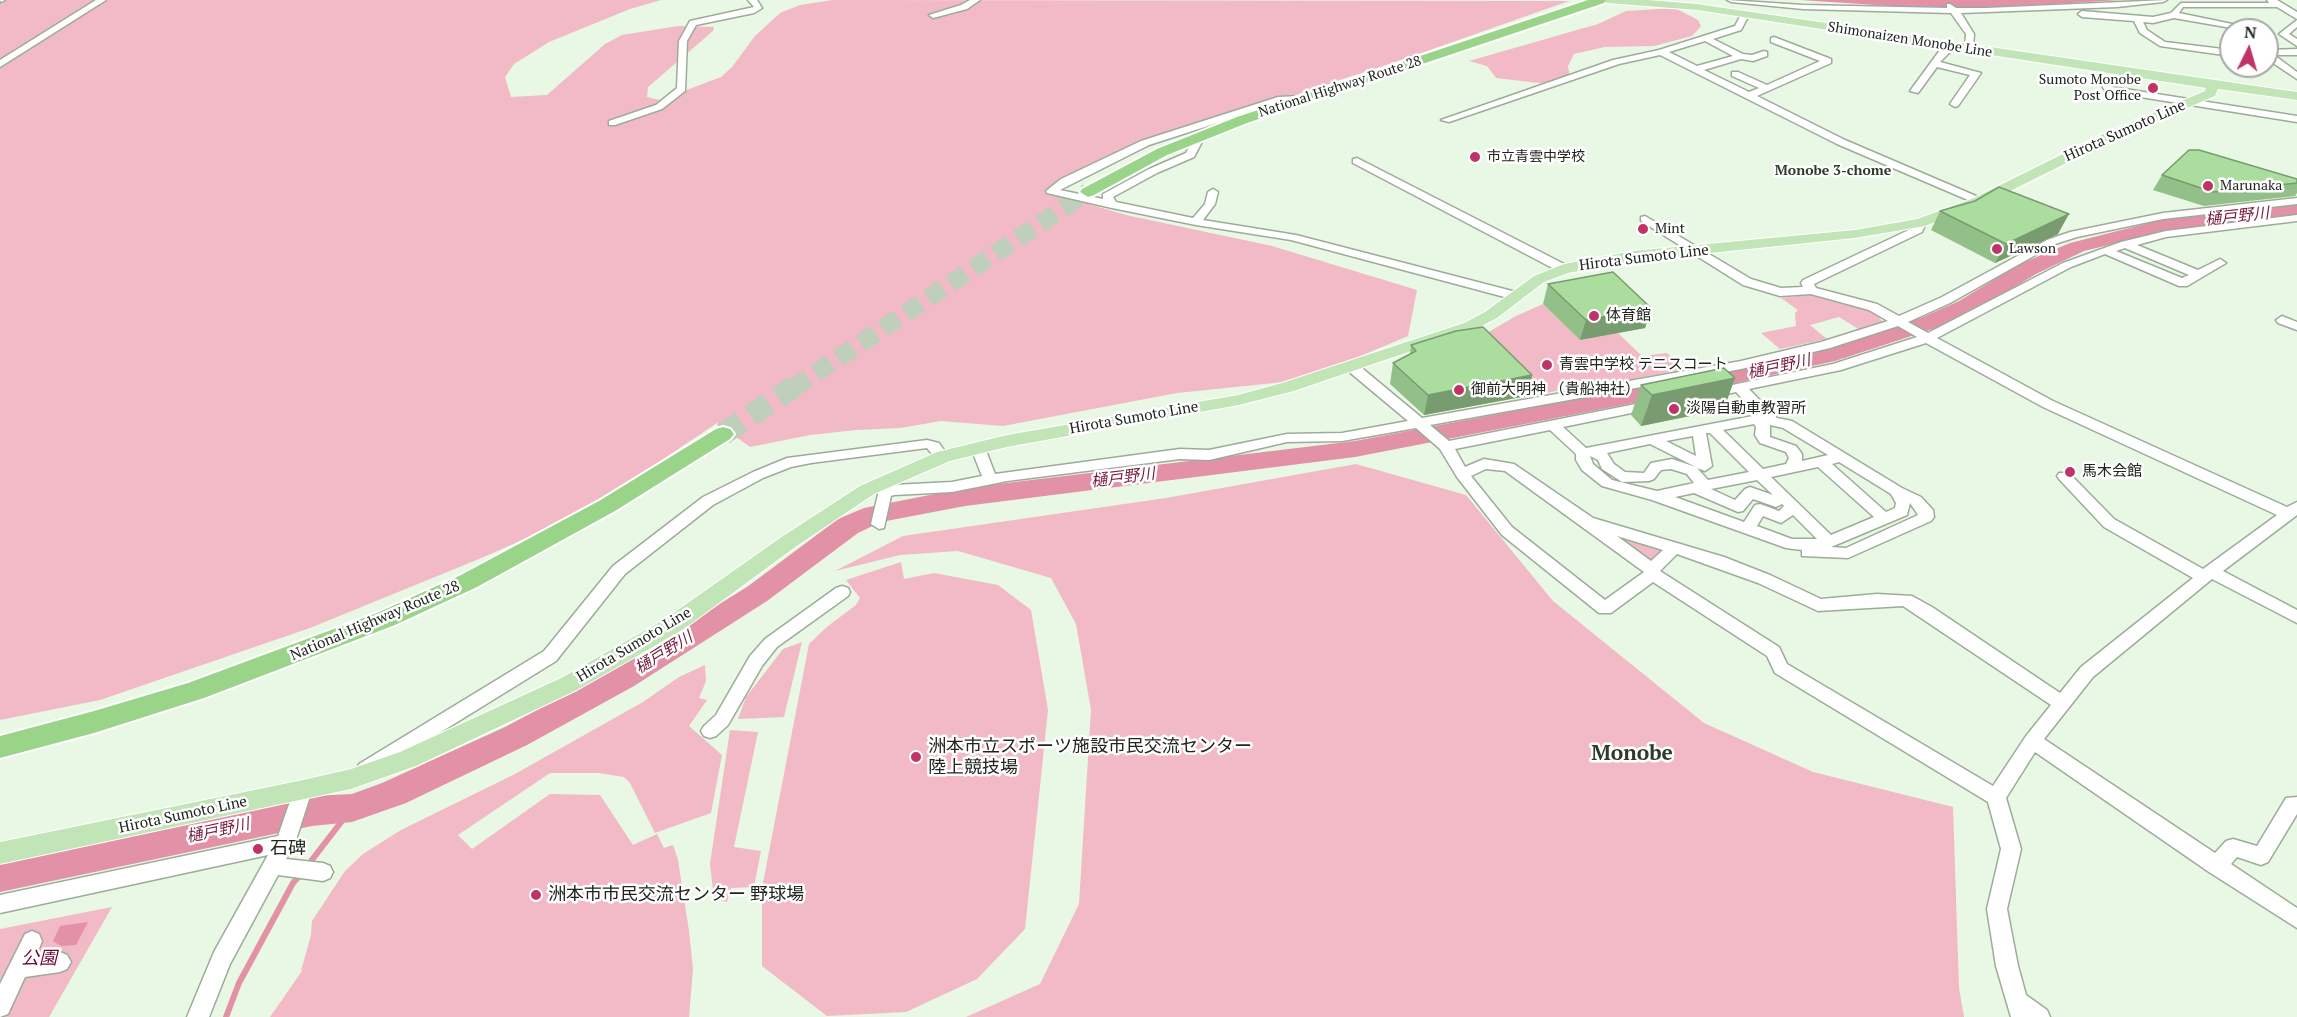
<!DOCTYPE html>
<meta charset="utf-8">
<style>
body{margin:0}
#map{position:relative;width:2297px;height:1017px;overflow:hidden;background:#e8f8e4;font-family:"PT Serif",serif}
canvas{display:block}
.north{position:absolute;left:2219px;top:18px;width:60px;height:60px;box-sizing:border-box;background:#fff;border:2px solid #a6a8a5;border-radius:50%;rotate:5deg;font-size:16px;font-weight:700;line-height:24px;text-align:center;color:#20251e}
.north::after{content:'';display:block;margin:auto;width:21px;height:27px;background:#c03366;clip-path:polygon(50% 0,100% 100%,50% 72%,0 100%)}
</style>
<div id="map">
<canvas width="2297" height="1017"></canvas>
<div class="north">N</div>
</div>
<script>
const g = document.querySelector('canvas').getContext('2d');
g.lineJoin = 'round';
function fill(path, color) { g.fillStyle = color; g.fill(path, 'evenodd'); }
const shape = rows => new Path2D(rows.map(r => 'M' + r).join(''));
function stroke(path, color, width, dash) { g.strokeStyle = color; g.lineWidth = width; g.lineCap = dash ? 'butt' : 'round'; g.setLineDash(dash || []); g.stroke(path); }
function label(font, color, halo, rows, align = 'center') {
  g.font = font + ' "PT Serif","Noto Sans JP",serif'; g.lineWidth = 5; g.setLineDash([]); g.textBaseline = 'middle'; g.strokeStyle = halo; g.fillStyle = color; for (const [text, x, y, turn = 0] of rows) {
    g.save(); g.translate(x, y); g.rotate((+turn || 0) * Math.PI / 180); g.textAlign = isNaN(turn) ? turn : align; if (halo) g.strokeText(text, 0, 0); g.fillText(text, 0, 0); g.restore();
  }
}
fill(shape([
 [0,0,661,0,630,9,549,42,514,64,505,77,511,97,547,95,605,44,622,35,678,26,714,27,713,31,648,87,647,97,660,100,721,77,732,67,755,36,780,13,800,5,833,0,1569,1,1376,69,1333,82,1305,97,1279,106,1194,128,1044,191,1126,215,1272,246,1417,290,1408,336,1304,380,1177,393,1003,426,941,421,900,428,856,430,810,435,750,447,717,423,647,470,563,522,479,559,310,628,100,700,0,720],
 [1675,8,1698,20,1701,26,1692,36,1654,46,1605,47,1574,54,1568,66,1570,78,1548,84,1496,78,1487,66,1469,61,1598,24,1626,11],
 [1808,295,1826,297,1873,311,1883,322,1860,330,1839,317,1810,325,1827,339,1780,349,1761,333,1796,326,1795,313,1798,310,1781,298],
 [1543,304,1580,340,1618,333,1642,356,1667,353,1685,369,1616,382,1608,379,1538,395,1475,340,1516,316],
 [1356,464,1466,495,1553,601,1704,723,1813,772,1953,807,1959,988,1964,1017,966,1017,1040,984,1079,904,1091,710,1076,624,1051,578,958,551,900,555,835,571,903,536,1166,498],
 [1604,529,1665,549,1650,563],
 [901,562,904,579,934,573,998,585,1031,610,1048,710,1025,929,977,979,906,1012,827,1016,762,966,762,888,809,644,828,626,856,605,860,598,846,580],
 [802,642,784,717,738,719,746,697,783,649],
 [705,665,706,681,699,698,707,700,689,726,722,755,711,813,655,833,630,783,624,777,598,773,550,773,458,835,472,849,550,794,600,795,633,845,657,834,664,848,673,845,678,860,689,931,693,969,689,1017,270,1017,304,968,301,971,311,935,312,921,345,871,363,854,401,830,515,774,643,702,679,677],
 [730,730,758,732,734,847,761,851,754,887,731,888,727,902,714,899,710,864],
 [112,907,49,1017,0,1017,0,929]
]), '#f2b9c6');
fill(shape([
 [1800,0,2121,0,1986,8,1892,6],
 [88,922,76,945,61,946,53,941,60,926]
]), '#e391a6');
stroke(shape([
 [308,865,352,808],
 [226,1017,239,983,293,883,301,874]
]), '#e391a6', 6);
fill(shape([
 [2297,204,2297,216,2165,231,2084,251,2036,274,1975,311,1939,327,1835,361,1721,386,1355,457,965,506,881,522,858,533,767,601,634,686,527,745,406,803,352,822,312,826,0,892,0,860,312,796,352,794,382,783,505,727,612,670,747,587,838,519,864,508,965,488,1355,441,1721,372,1829,348,1923,317,1959,301,2020,264,2070,243,2165,219,2297,204]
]), '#e391a6');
stroke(shape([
 [793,388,1088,192]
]), '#c0cebc', 18, [18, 9]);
stroke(shape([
 [723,434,795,386]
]), '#c0cebc', 22, [22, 11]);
const minor = shape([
 [0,0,5,0,1,2,0,0],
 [96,0,106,0,0,67,0,60,96,0],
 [748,0,757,0,762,8,754,13,696,25,687,41,685,91,662,109,615,125,609,125,609,121,656,105,677,88,679,41,690,21,754,7,748,0],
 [970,0,980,0,967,9,933,18,929,15,961,5,970,0],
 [1727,0,1803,5,1947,8,1947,4,1950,4,1956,8,1987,8,2167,0,2163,2,2117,7,1961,13,1974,34,1973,48,1969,51,1965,48,1966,34,1951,13,1803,9,1731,2,1727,0],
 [2267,0,2277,0,2297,12,2297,19,2277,7,2183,7,2179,13,2261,30,2243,30,2174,18,2153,23,2143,22,2147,30,2165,42,2231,50,2231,56,2160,46,2140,33,2134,21,2082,17,2078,14,2082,11,2153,17,2171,13,2181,3,2269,3,2267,0],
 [1745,12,1749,15,1741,30,1713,39,1743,54,1752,55,1764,51,1767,52,1767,56,1753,61,1741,59,1704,70,1749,92,1759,88,1732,76,1732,72,1738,72,1767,85,1820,61,1771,42,1771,38,1774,37,1831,59,1831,63,1757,96,1845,140,1983,199,1983,203,1975,203,1837,144,1660,55,1619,64,1449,122,1441,120,1613,60,1659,50,1735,26,1742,13,1745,12],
 [1705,41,1733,56,1697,66,1669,52,1705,41],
 [2297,20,2297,27,2289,34,2297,39,2297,46,2279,34,2297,20],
 [1949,44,1956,46,1940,62,1981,73,1958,106,1955,107,1950,104,1970,75,1937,67,1918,93,1910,91,1940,50,1949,44],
 [2297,49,2297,55,2274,55,2297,72,2297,79,2267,59,2267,50,2297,49],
 [2100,77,2106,77,2112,87,2297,116,2297,122,2109,92,2104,89,2098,79,2100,77],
 [1278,97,1303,96,1308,99,1303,102,1282,102,1149,145,1060,190,1103,199,1103,194,1149,169,1186,153,1196,134,1200,133,1205,136,1194,157,1157,173,1113,197,1116,202,1193,218,1205,204,1208,192,1213,189,1218,192,1215,204,1203,220,1296,235,1520,293,1520,299,1512,299,1291,240,1196,225,1112,208,1047,193,1046,191,1061,179,1141,141,1278,97],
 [1357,158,1568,266,1570,269,1568,272,1560,272,1353,163,1353,159,1357,158],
 [2297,198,2297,204,2163,219,2077,237,2055,244,1950,303,1908,322,1928,333,2063,263,2121,242,2166,231,2297,215,2297,221,2166,237,2137,245,2198,270,2220,259,2226,263,2187,286,2179,286,2105,254,2071,267,1937,338,2053,401,2287,507,2297,502,2297,515,2223,571,2297,610,2297,623,2212,579,2093,677,2044,739,2215,853,2226,841,2233,839,2257,846,2286,798,2297,797,2297,814,2268,862,2261,865,2237,857,2231,864,2297,908,2297,928,2209,872,2035,752,2006,798,2021,849,2007,909,2018,966,2026,995,2047,1010,2050,1017,2011,1017,1996,966,1987,909,2001,849,1988,802,1775,673,1767,656,1653,582,1611,613,1599,613,1502,535,1457,477,1440,449,1416,428,1342,441,1287,442,1209,460,1180,459,1007,481,952,492,894,495,891,496,884,528,879,529,871,524,879,490,893,485,952,482,982,476,971,448,978,444,985,448,995,474,1180,449,1209,450,1287,434,1342,433,1408,421,1347,370,1345,367,1352,363,1357,364,1422,418,1741,361,1821,342,1888,321,1869,310,1811,294,1780,296,1743,285,1641,221,1641,217,1645,216,1751,279,1781,288,1803,287,1801,283,1803,280,1913,228,1916,221,1924,221,1926,223,1922,232,1814,284,1816,288,1877,304,1899,316,1942,297,2047,240,2070,232,2163,213,2297,198],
 [2125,248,2189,275,2182,278,2116,251,2125,248],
 [1898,326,1917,337,1833,364,1713,389,1706,393,1713,397,1736,392,1758,415,1586,448,1563,427,1651,409,1658,405,1651,401,1449,441,1430,425,1741,369,1830,348,1898,326],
 [1926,343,2043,407,2277,515,2203,569,2114,519,2069,473,2059,473,2057,476,2059,479,2104,527,2193,578,2081,667,2060,693,1932,607,1912,596,1877,594,1821,599,1770,575,1724,557,1593,518,1514,464,1484,459,1465,467,1455,449,1550,430,1576,454,1576,460,1582,470,1602,486,1652,500,1786,548,1802,550,1802,556,1848,558,1931,521,1934,517,1933,510,1921,497,1902,488,1792,421,1777,418,1749,389,1841,370,1926,343],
 [1754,424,1756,427,1755,435,1760,443,1786,452,1789,458,1786,464,1763,469,1723,430,1754,424],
 [1770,425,1783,428,1828,455,1802,461,1802,454,1796,446,1770,437,1770,425],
 [1706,433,1710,433,1749,472,1708,480,1697,468,1705,471,1712,466,1706,433],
 [1693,436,1696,456,1666,441,1693,436],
 [1650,444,1696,467,1672,459,1651,463,1644,473,1625,472,1614,464,1607,453,1650,444],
 [1590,456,1598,460,1602,469,1622,482,1649,481,1654,479,1661,470,1671,469,1687,474,1694,483,1657,491,1612,480,1593,464,1590,456],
 [1839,462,1891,494,1896,503,1895,508,1886,512,1832,464,1839,462],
 [1818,467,1874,517,1831,535,1771,477,1818,467],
 [1486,469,1505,471,1644,572,1605,600,1512,527,1471,476,1486,469],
 [1757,480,1773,495,1750,487,1745,489,1735,500,1711,489,1757,480],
 [1694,493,1738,512,1743,511,1753,499,1776,507,1782,504,1784,506,1779,511,1760,504,1755,505,1744,522,1675,497,1694,493],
 [1910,503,1918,515,1846,548,1831,547,1907,515,1910,503],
 [1793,515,1817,539,1792,539,1757,526,1763,516,1781,523,1793,515],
 [1617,536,1663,550,1651,561,1617,536],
 [1677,554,1758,583,1818,611,1903,606,2051,705,2026,736,1993,786,1787,664,1779,647,1660,571,1677,554],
 [2282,316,2297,322,2297,330,2278,323,2276,320,2282,316],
 [927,440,939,443,949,457,947,460,937,460,927,448,811,463,791,467,763,478,713,505,625,574,556,661,373,774,366,777,359,774,357,769,359,764,544,651,613,566,703,497,753,472,787,458,927,440],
 [842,586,848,588,850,592,848,596,777,647,762,666,728,725,716,736,710,738,704,736,701,731,704,726,716,715,750,656,765,639,836,588,842,586],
 [303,782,310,784,312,790,295,843,286,859,323,863,330,866,333,872,330,878,323,881,278,875,230,964,209,1017,187,1017,214,952,268,855,0,913,0,895,278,836,294,790,296,784,303,782],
 [32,931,39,934,42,941,36,956,60,952,67,955,71,962,67,969,60,972,25,977,8,1014,0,1017,0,984,25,934,32,931]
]);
const major = shape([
 [1602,0,1648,0,1697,4,2297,92,2297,100,2218,89,2215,96,2115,139,1984,204,1925,226,1855,238,1633,261,1568,273,1544,282,1497,318,1476,329,1294,391,1239,405,1007,447,950,461,874,494,794,548,681,631,577,690,416,766,351,789,0,864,0,842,303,780,351,769,400,752,561,678,665,619,780,538,860,486,937,452,1007,435,1238,395,1282,383,1464,323,1485,312,1534,276,1564,264,1633,251,1855,230,1917,219,1974,198,2105,133,2205,91,2206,88,1697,10,1607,3,1602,0]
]);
const highway = shape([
 [1588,0,1606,0,1604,3,1247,123,1167,155,1094,195,1088,197,1080,192,1082,189,1157,149,1237,117,1588,0],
 [723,427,730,429,734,434,730,439,615,511,477,587,395,625,204,698,94,733,0,758,0,736,94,711,188,683,377,613,461,575,599,501,716,429,723,427]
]);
stroke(minor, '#9dac99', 3);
stroke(major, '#fff', 2);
stroke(highway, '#fff', 4);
fill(minor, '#fff');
fill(major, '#c2e5b8');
fill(highway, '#99d489');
fill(shape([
 [2162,175,2297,179,2297,193,2295,196,2204,206,2153,190],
 [1940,211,2058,234,1995,263,1931,230],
 [1548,284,1651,308,1645,328,1580,340,1543,304],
 [1411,345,1532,375,1527,396,1424,415,1390,384,1393,363,1410,354],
 [1641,385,1724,409,1641,426,1631,415]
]), '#93bf88');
fill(shape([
 [2069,214,2058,234,1995,263,2006,244],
 [1651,308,1645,328,1580,340,1586,320],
 [1532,375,1527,396,1424,415,1428,395],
 [1735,378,1724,409,1641,426,1652,395]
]), '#789b6f');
const building = shape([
 [2189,150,2199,150,2297,179,2297,183,2213,192,2162,175,2189,150],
 [1999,187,2069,214,2006,244,1940,211,1975,201,1999,187],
 [1613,272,1651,308,1586,320,1548,284,1613,272],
 [1483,327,1532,375,1428,395,1393,363,1416,351,1411,345,1456,331,1483,327],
 [1724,368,1735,378,1652,395,1641,385,1724,368]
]);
fill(building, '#abde9e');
stroke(building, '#789b6f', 1.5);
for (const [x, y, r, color] of [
 [2153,88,6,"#c03366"],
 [1475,157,6,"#c03366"],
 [2208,186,6,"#c03366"],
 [1643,229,6,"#c03366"],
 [1997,249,6,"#c03366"],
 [1594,316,6,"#c03366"],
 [1547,365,6,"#c03366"],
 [1459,390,6,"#c03366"],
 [1674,409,6,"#c03366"],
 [2070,472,6,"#c03366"],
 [916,757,6,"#c03366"],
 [258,849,6,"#c03366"],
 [536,895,6,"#c03366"]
]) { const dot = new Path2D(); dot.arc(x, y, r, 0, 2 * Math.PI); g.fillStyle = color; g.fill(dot); stroke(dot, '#fff', 2); }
label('14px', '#20251e', '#fff', [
 ["Shimonaizen Monobe Line",1910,40,9],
 ["National Highway Route 28",1340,87,-18]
]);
label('14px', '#20251e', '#fff', [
 ["Sumoto Monobe",2141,80,"right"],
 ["Post Office",2141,96,"right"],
 ["市立青雲中学校",1487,157],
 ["Marunaka",2220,186],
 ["Mint",1655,229],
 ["Lawson",2009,249]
], 'left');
label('bold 14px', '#2e3a2a', '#fff', [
 ["Monobe 3-chome",1833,171]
]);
label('15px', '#20251e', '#fff', [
 ["Hirota Sumoto Line",2125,131,-24],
 ["Hirota Sumoto Line",1644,258,-7],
 ["Hirota Sumoto Line",1134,418,-10],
 ["National Highway Route 28",375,621,-23],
 ["Hirota Sumoto Line",634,645,-31],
 ["Hirota Sumoto Line",183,815,-12]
]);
label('15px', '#20251e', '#fff', [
 ["体育館",1606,316],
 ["青雲中学校 テニスコート",1559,365],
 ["御前大明神 （貴船神社）",1471,390],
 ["淡陽自動車教習所",1686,409],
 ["馬木会館",2082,472]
], 'left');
label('italic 16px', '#791a3d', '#fff', [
 ["樋戸野川",2237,217,-6],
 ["樋戸野川",1779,367,-12],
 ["樋戸野川",1123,478,-7],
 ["樋戸野川",664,653,-32],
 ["樋戸野川",218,831,-12]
]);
label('18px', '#20251e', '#fff', [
 ["洲本市立スポーツ施設市民交流センター",928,747],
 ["陸上競技場",928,768],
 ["石碑",270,849],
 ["洲本市市民交流センター 野球場",548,895]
], 'left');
label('italic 18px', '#6c0832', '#fff', [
 ["公園",39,959]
]);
label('bold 21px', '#2e3a2a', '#fff', [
 ["Monobe",1632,754]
]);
</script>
